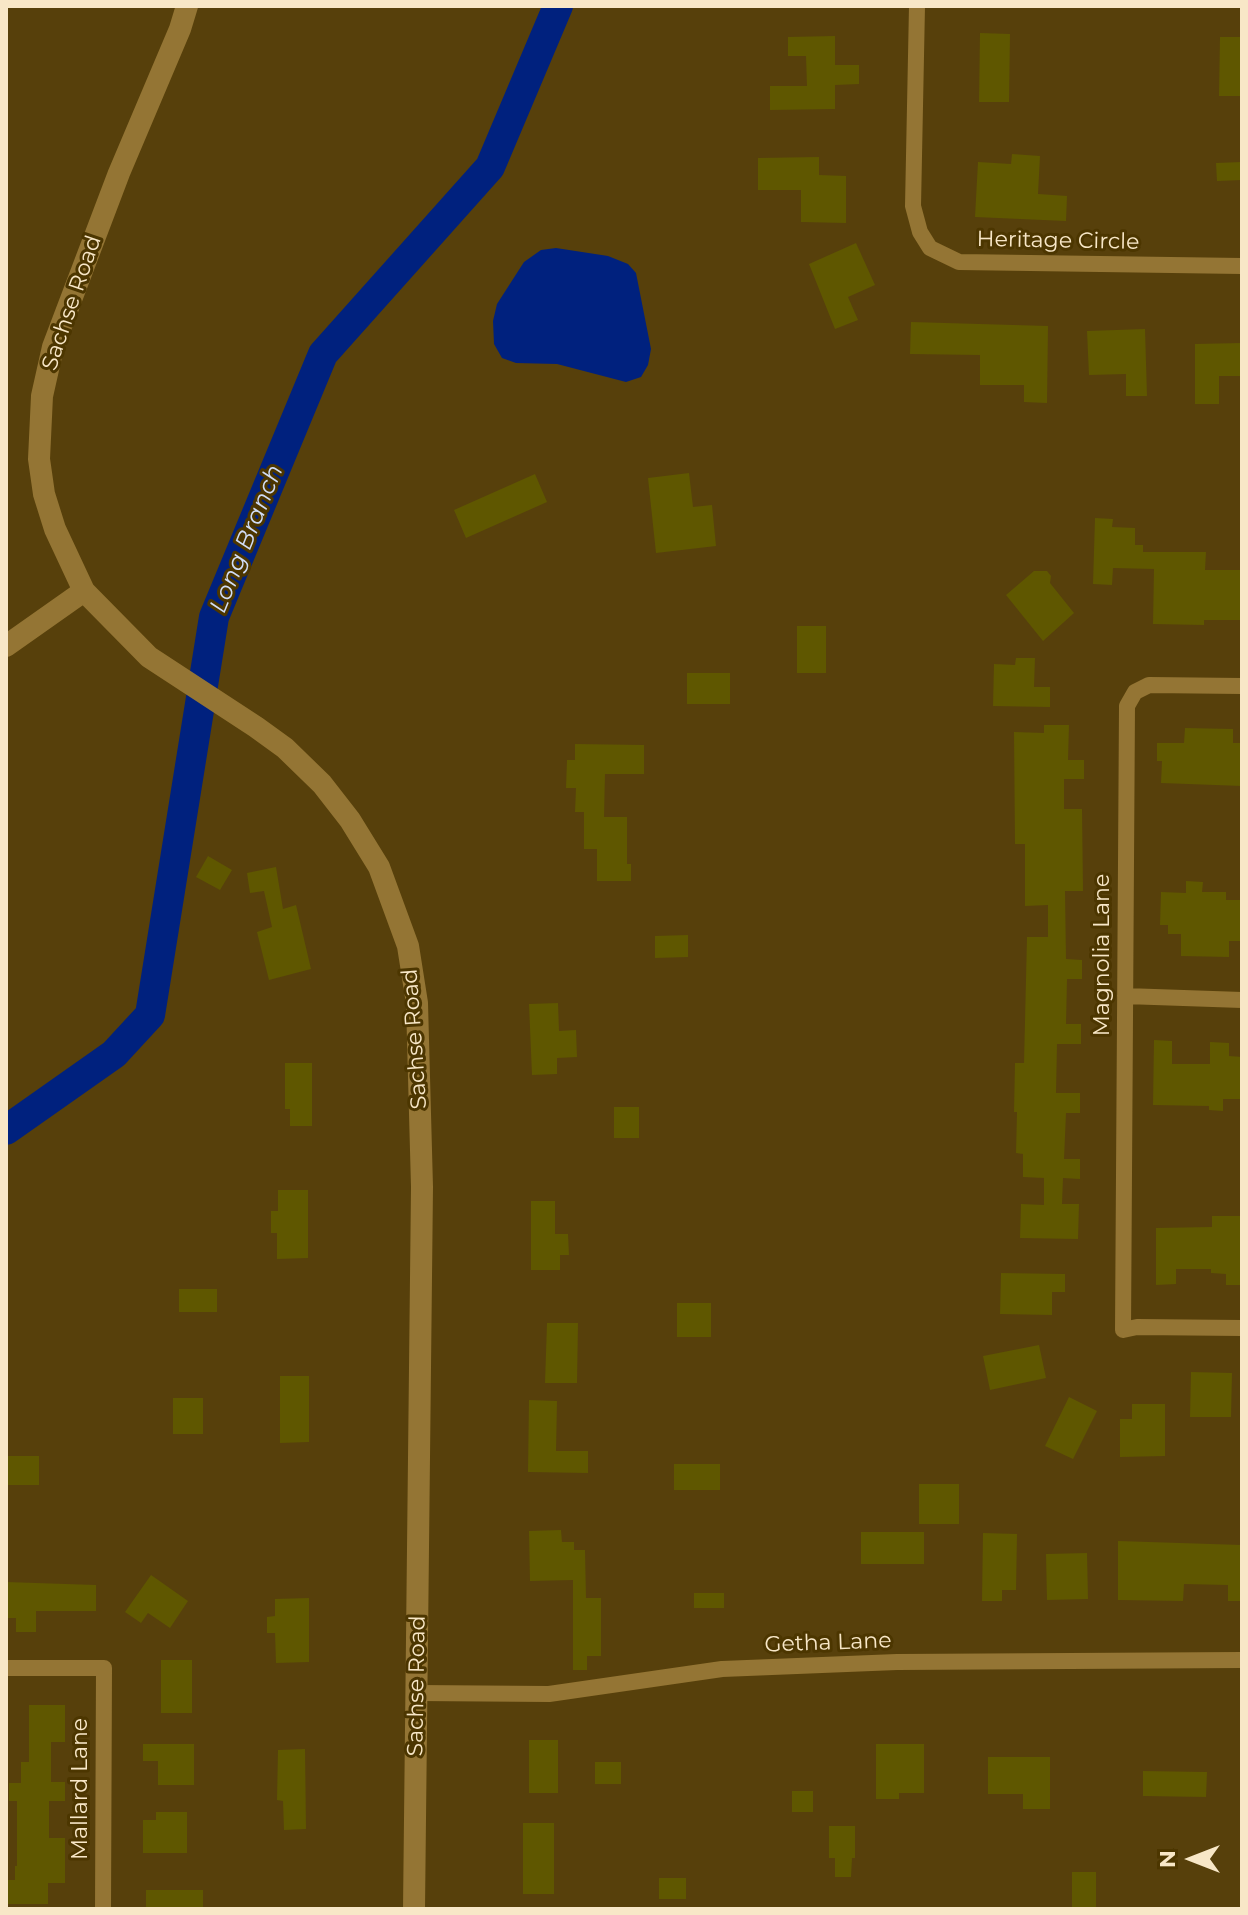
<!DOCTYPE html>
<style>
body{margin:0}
#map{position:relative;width:1248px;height:1915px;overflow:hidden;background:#57400b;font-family:Montserrat,sans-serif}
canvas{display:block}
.frame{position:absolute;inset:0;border:8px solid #f8e7c7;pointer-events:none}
.north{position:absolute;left:1152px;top:1819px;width:80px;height:80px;-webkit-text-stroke:6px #4c3600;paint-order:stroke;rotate:270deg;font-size:22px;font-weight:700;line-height:32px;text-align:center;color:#f8e7c7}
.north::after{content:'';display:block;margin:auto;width:28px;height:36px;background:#f8e7c7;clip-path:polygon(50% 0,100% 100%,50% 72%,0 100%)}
</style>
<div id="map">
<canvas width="1248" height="1915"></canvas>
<div class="frame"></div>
<div class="north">N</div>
</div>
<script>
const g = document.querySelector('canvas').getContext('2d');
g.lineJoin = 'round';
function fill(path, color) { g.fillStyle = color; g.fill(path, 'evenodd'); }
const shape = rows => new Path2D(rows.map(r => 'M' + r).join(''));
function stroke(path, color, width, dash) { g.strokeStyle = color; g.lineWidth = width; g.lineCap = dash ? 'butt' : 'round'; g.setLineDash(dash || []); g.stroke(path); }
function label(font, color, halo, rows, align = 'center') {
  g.font = font + ' Montserrat,sans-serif'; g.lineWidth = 6; g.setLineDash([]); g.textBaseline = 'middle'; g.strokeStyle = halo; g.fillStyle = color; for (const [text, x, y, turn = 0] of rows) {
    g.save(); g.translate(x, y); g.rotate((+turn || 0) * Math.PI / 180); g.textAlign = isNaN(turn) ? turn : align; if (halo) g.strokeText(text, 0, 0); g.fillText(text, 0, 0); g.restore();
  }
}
fill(shape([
 [556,248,608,256,628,264,636,273,651,349,648,365,641,377,626,382,557,364,516,363,502,358,494,344,493,321,497,304,524,262,541,250]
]), '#00217e');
stroke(shape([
 [6,1130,114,1054,150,1015,214,617,323,354,490,167,558,6]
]), '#00217e', 30);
fill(shape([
 [980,33,1010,34,1009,102,979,102],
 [835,36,835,65,859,65,859,84,835,85,835,109,770,110,770,86,807,86,806,56,788,56,788,37],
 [1220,37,1242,37,1242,96,1219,96],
 [1012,154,1040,156,1038,194,1067,196,1066,221,975,217,978,162,1011,164],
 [819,157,819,175,846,176,846,223,801,222,801,190,758,190,758,158],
 [1242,162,1242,180,1217,181,1216,163],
 [856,243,875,285,848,297,858,320,835,329,809,264],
 [911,322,1048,326,1047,403,1024,402,1024,385,980,385,980,355,910,354],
 [1145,329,1147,396,1126,396,1126,374,1089,375,1087,331],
 [1242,343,1242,376,1219,376,1219,404,1195,404,1195,344],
 [689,473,693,507,712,505,716,546,656,553,648,478],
 [535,474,547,502,466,538,454,510],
 [1095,518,1113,519,1112,527,1135,528,1135,545,1143,545,1143,552,1206,552,1205,570,1242,570,1242,620,1204,620,1204,625,1153,624,1154,569,1113,568,1112,585,1093,584],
 [1034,571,1047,571,1051,576,1050,583,1074,613,1043,641,1006,595],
 [797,626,826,626,826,673,797,673],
 [1016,658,1035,658,1034,687,1050,687,1050,707,993,706,994,664,1015,665],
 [687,673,730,673,730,704,687,704],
 [1044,725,1069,725,1068,760,1084,760,1084,779,1064,779,1064,809,1082,809,1083,891,1065,891,1066,959,1082,960,1082,979,1067,979,1066,1024,1081,1024,1081,1044,1057,1044,1056,1093,1080,1093,1080,1113,1066,1113,1064,1159,1080,1159,1080,1179,1063,1178,1062,1204,1079,1204,1078,1239,1020,1238,1021,1204,1044,1205,1044,1178,1023,1177,1023,1154,1016,1153,1017,1112,1014,1112,1015,1063,1024,1063,1027,937,1048,937,1048,905,1025,906,1025,844,1015,844,1014,732,1044,733],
 [1185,728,1233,729,1233,743,1242,743,1242,786,1161,783,1162,761,1157,761,1157,743,1184,743],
 [575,744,644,745,644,774,605,774,604,817,627,817,627,864,631,864,631,881,597,881,597,849,584,849,584,812,575,812,576,788,566,788,567,760,575,760],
 [208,856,232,870,220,890,196,877],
 [276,867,283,909,296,905,311,969,269,980,257,932,272,927,264,891,250,893,247,873],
 [1186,881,1203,882,1202,892,1226,892,1226,900,1242,900,1242,941,1229,941,1229,957,1181,956,1181,934,1168,934,1168,925,1160,925,1161,892,1186,893],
 [688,935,688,957,655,958,655,936],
 [558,1003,559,1031,576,1030,577,1057,557,1058,557,1074,532,1075,529,1004],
 [1154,1040,1172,1041,1172,1064,1210,1064,1210,1042,1229,1043,1229,1056,1242,1057,1242,1099,1223,1099,1223,1111,1209,1110,1209,1106,1153,1105],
 [285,1063,312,1063,312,1126,290,1126,290,1109,285,1109],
 [614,1107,639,1107,639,1138,614,1138],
 [278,1190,308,1190,308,1258,277,1259,277,1233,271,1233,271,1211,278,1211],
 [531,1201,555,1201,555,1234,568,1234,569,1255,560,1255,560,1270,531,1270],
 [1212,1216,1242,1216,1242,1285,1226,1285,1226,1274,1211,1273,1211,1269,1176,1269,1176,1284,1156,1285,1156,1228,1212,1227],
 [1001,1273,1065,1274,1065,1292,1052,1292,1052,1315,1000,1314],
 [179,1289,217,1289,217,1312,179,1312],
 [677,1303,711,1303,711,1337,677,1337],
 [547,1323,578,1323,577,1383,545,1383],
 [1039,1345,1046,1378,990,1390,983,1356],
 [1191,1372,1232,1373,1231,1417,1190,1417],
 [280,1376,309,1376,309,1442,280,1443],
 [1069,1397,1097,1411,1073,1459,1045,1446],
 [173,1398,203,1398,203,1434,173,1434],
 [529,1400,557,1401,556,1451,588,1451,588,1473,528,1472],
 [1132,1404,1165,1404,1165,1456,1120,1457,1120,1419,1132,1419],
 [6,1456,39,1456,39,1485,6,1485],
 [674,1464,720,1464,720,1490,674,1490],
 [919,1484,959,1484,959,1524,919,1524],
 [561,1530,562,1542,574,1542,574,1550,585,1550,586,1598,601,1598,601,1656,587,1656,587,1670,573,1670,573,1580,530,1581,529,1531],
 [861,1532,924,1532,924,1564,861,1564],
 [983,1533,1017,1534,1016,1590,1002,1590,1002,1601,982,1601],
 [1118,1541,1242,1545,1242,1601,1228,1601,1228,1585,1184,1584,1183,1601,1118,1600],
 [1087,1553,1088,1599,1047,1600,1046,1554],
 [151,1575,188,1601,170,1628,148,1613,141,1623,125,1612],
 [6,1582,96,1585,96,1611,36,1611,36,1632,16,1632,16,1618,6,1618],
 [694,1593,724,1593,724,1608,694,1608],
 [309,1598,309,1662,276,1663,275,1633,267,1633,267,1617,275,1616,275,1599],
 [161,1660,192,1660,192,1713,161,1713],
 [29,1705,65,1705,65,1742,51,1742,51,1782,65,1782,65,1801,49,1801,49,1838,65,1838,65,1883,48,1883,48,1904,8,1904,8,1880,15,1880,15,1866,17,1866,17,1801,9,1801,9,1783,21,1783,21,1762,29,1762],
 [529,1740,558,1740,558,1793,529,1793],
 [143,1744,194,1744,194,1785,158,1785,158,1761,143,1761],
 [876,1744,924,1744,924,1793,899,1793,899,1799,876,1799],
 [305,1749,306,1829,284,1830,283,1801,277,1800,278,1750],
 [988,1757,1050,1757,1050,1809,1023,1809,1023,1794,988,1794],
 [595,1762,621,1762,621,1784,595,1784],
 [1143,1771,1207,1772,1206,1797,1143,1796],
 [792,1791,813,1791,813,1812,792,1812],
 [156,1812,187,1812,187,1853,143,1853,143,1820,156,1820],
 [523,1823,554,1823,554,1894,523,1894],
 [829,1826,855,1826,855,1858,852,1858,851,1877,835,1877,835,1858,829,1858],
 [1072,1872,1096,1872,1096,1909,1072,1909],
 [659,1878,686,1878,686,1899,659,1899],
 [146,1890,203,1890,203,1909,146,1909]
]), '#5f5700');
stroke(shape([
 [917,6,913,206,920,232,930,248,959,262,1242,266],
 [1242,686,1149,685,1135,692,1127,706,1123,1330,1137,1327,1242,1328],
 [1125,996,1242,1000],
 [6,1668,104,1668,103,1909],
 [417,1693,549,1694,722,1669,897,1662,1242,1660]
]), '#947534', 16);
stroke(shape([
 [187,6,180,29,119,173,53,347,42,396,39,459,44,494,55,529,84,591,149,657,256,727,285,748,322,784,350,820,379,867,408,946,417,1003,422,1187,414,1909],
 [6,646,84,591]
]), '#947534', 22);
label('22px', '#f8e7c7', '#4c3600', [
 ["Heritage Circle",1058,241,1],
 ["Sachse Road",72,303,-71],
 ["Magnolia Lane",1103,955,-90],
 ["Sachse Road",415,1039,-94],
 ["Getha Lane",828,1643,-2],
 ["Sachse Road",417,1686,-89],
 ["Mallard Lane",81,1789,-90]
]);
label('italic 24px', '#d0ddf7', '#4c3600', [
 ["Long Branch",247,539,-68]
]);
</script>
